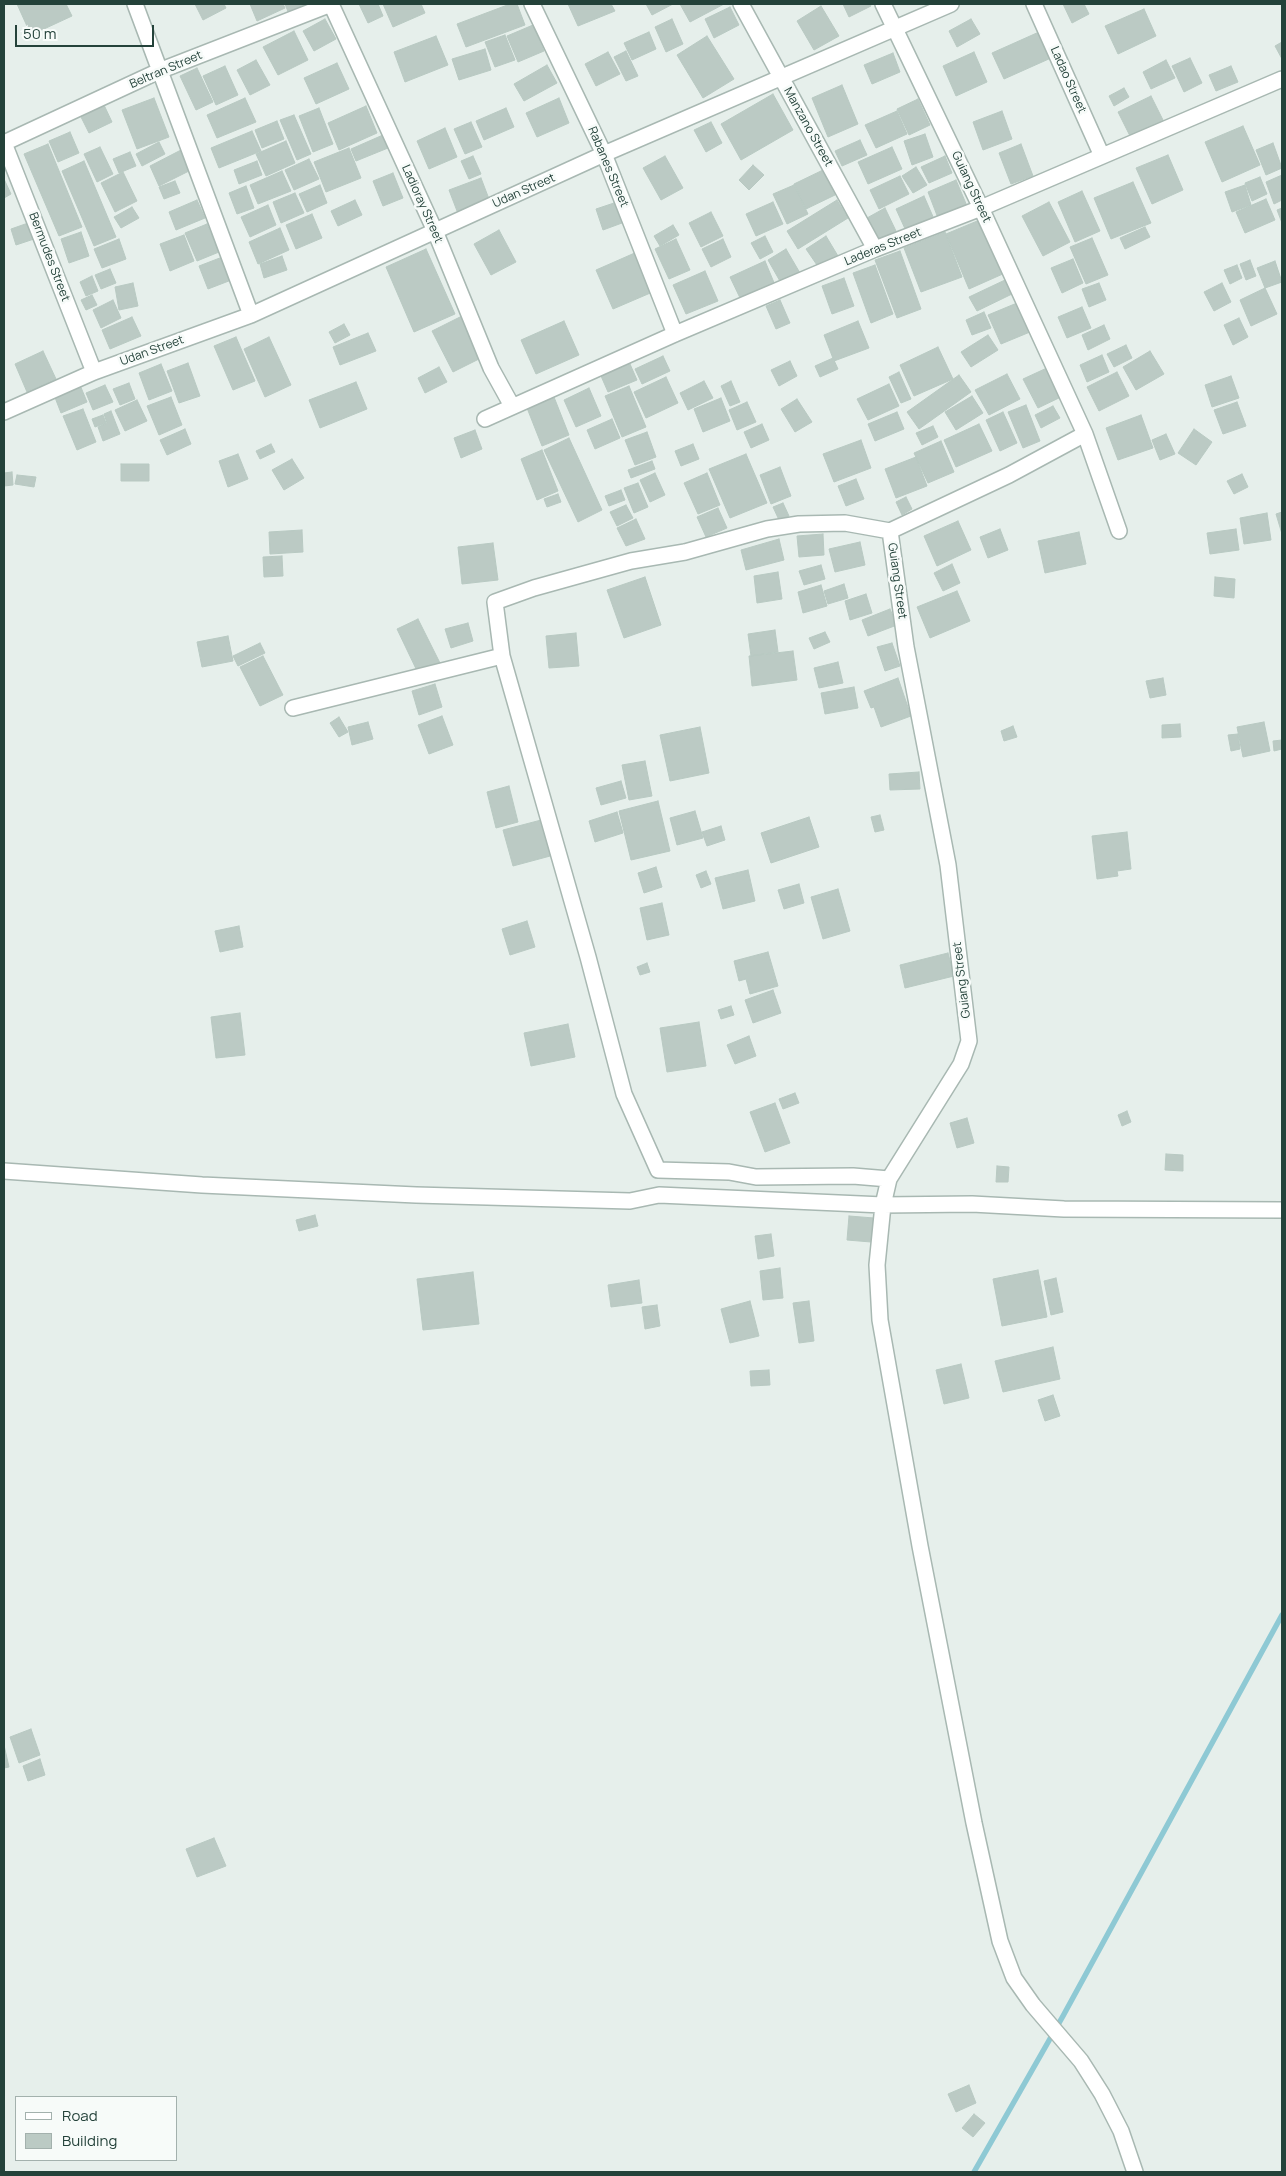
<!DOCTYPE html>
<style>
body{margin:0}
#map{position:relative;width:1286px;height:2176px;overflow:hidden;background:#e6efeb;font-family:Manrope,sans-serif}
canvas{display:block}
.frame{position:absolute;inset:0;border:5px solid #24423a;pointer-events:none}
.legend{position:absolute;left:15px;top:2096px;width:162px;height:65px;box-sizing:border-box;background:#f7fbf9;border:1px solid #a3b1ad;margin:0;padding:6px 9px;list-style:none;font-size:15px;color:#24423a}
.legend li{display:flex;align-items:center;gap:10px;height:25px}
.legend b{width:25px;border:1px solid #a3b1ad}
.scale{position:absolute;left:15px;top:25px;width:139px;height:22px;box-sizing:border-box;border:2px solid #24423a;border-top:0;padding-left:6px;font-size:15px;line-height:18px;white-space:nowrap;color:#24423a;-webkit-text-stroke:4px #f7fbf9;paint-order:stroke}
</style>
<div id="map">
<canvas width="1286" height="2176"></canvas>
<div class="frame"></div>
<ul class="legend">
<li><b style="height:6px;background:#fff"></b>Road</li>
<li><b style="height:14px;background:#bbcac4"></b>Building</li>
</ul>
<div class="scale">50 m</div>
</div>
<script>
const g = document.querySelector('canvas').getContext('2d');
g.lineJoin = 'round';
const shape = rows => new Path2D(rows.map(r => 'M' + r).join(''));
function stroke(path, color, width, dash) { g.strokeStyle = color; g.lineWidth = width; g.lineCap = dash ? 'butt' : 'round'; g.setLineDash(dash || []); g.stroke(path); }
function fill(path, color) { g.fillStyle = color; g.fill(path, 'evenodd'); }
function label(font, color, halo, rows, align = 'center') {
  g.font = font + ' Manrope,sans-serif'; g.lineWidth = 5; g.setLineDash([]); g.textBaseline = 'middle'; g.strokeStyle = halo; g.fillStyle = color; for (const [text, x, y, turn = 0] of rows) {
    g.save(); g.translate(x, y); g.rotate((+turn || 0) * Math.PI / 180); g.textAlign = isNaN(turn) ? turn : align; if (halo) g.strokeText(text, 0, 0); g.fillText(text, 0, 0); g.restore();
  }
}
stroke(shape([
 [974,2172,1063,2016,1282,1615]
]), '#8ec9d4', 5.5);
const building = shape([
 [17,4,66,4,72,16,31,35,17,4],
 [195,4,224,4,226,8,203,20,195,4],
 [250,4,283,4,285,8,257,21,250,4],
 [285,4,315,4,289,14,285,4],
 [359,4,378,4,383,16,368,23,359,4],
 [383,4,421,4,425,13,393,27,383,4],
 [510,4,517,4,525,25,466,47,457,24,510,4],
 [568,4,611,4,615,11,578,26,568,4],
 [646,4,673,4,652,15,646,4],
 [680,4,724,4,690,22,680,4],
 [843,4,870,4,871,6,849,17,843,4],
 [1063,4,1084,4,1089,14,1072,23,1063,4],
 [821,6,839,36,814,50,797,21,821,6],
 [730,7,739,25,714,38,705,19,730,7],
 [1144,9,1156,36,1118,54,1105,26,1144,9],
 [325,19,336,39,314,51,303,31,325,19],
 [672,19,683,44,666,52,655,27,672,19],
 [971,19,980,34,957,47,949,31,971,19],
 [533,25,544,51,518,62,507,36,533,25],
 [294,31,308,60,278,75,263,47,294,31],
 [649,32,656,49,632,60,624,43,649,32],
 [1039,32,1051,58,1004,79,992,53,1039,32],
 [505,35,515,60,495,67,485,42,505,35],
 [436,36,448,65,405,82,394,52,436,36],
 [707,36,734,79,703,98,677,55,707,36],
 [1282,42,1282,59,1275,46,1282,42],
 [485,49,491,70,459,80,452,59,485,49],
 [626,51,638,76,626,81,614,57,626,51],
 [608,52,620,74,596,86,585,64,608,52],
 [974,52,987,82,956,96,943,66,974,52],
 [893,53,900,72,872,84,864,65,893,53],
 [1190,58,1202,83,1184,92,1172,66,1190,58],
 [256,60,270,85,250,95,237,70,256,60],
 [1166,60,1175,78,1151,89,1143,72,1166,60],
 [337,63,349,89,316,104,304,78,337,63],
 [547,65,557,83,524,101,514,84,547,65],
 [225,66,238,95,216,105,203,76,225,66],
 [1231,66,1238,82,1216,91,1209,75,1231,66],
 [197,68,213,102,196,110,180,76,197,68],
 [842,85,858,124,828,137,812,98,842,85],
 [1124,88,1129,97,1114,106,1109,96,1124,88],
 [773,94,793,130,741,160,721,124,773,94],
 [1151,96,1165,124,1132,140,1118,112,1151,96],
 [154,98,169,137,137,149,122,110,154,98],
 [245,98,256,122,217,138,207,115,245,98],
 [559,98,569,123,537,137,526,113,559,98],
 [918,99,930,125,909,135,897,109,918,99],
 [104,105,112,122,89,133,81,117,104,105],
 [366,106,377,133,339,150,328,123,366,106],
 [319,108,333,144,313,152,299,116,319,108],
 [506,108,514,127,484,140,476,121,506,108],
 [897,111,907,134,876,148,865,125,897,111],
 [1002,111,1012,139,983,150,973,122,1002,111],
 [294,115,311,154,297,160,280,120,294,115],
 [277,121,284,139,262,148,255,130,277,121],
 [471,122,482,147,465,154,454,129,471,122],
 [711,122,722,143,706,152,694,130,711,122],
 [1243,126,1260,165,1222,182,1205,142,1243,126],
 [445,128,457,157,429,169,417,141,445,128],
 [252,131,261,151,219,168,211,148,252,131],
 [70,132,79,153,58,162,49,141,70,132],
 [925,134,933,157,912,165,904,141,925,134],
 [383,135,388,148,356,161,351,149,383,135],
 [860,140,867,155,842,166,835,151,860,140],
 [286,141,295,163,266,176,256,154,286,141],
 [159,142,165,154,142,166,136,154,159,142],
 [1273,143,1282,168,1266,175,1256,150,1273,143],
 [48,144,82,227,59,236,24,154,48,144],
 [1021,144,1033,176,1011,184,999,153,1021,144],
 [100,147,113,174,97,182,84,154,100,147],
 [892,147,902,169,868,184,858,162,892,147],
 [349,148,361,178,326,192,314,162,349,148],
 [181,150,191,170,159,186,150,166,181,150],
 [130,152,136,166,119,173,113,159,130,152],
 [1168,155,1183,190,1152,204,1136,168,1168,155],
 [473,156,481,174,469,179,461,161,473,156],
 [665,156,683,188,661,200,643,168,665,156],
 [945,156,952,173,929,183,921,167,945,156],
 [309,159,319,179,294,190,285,170,309,159],
 [84,161,116,237,94,246,62,171,84,161],
 [257,161,262,175,239,184,234,170,257,161],
 [753,165,764,175,749,190,739,180,753,165],
 [916,167,927,185,913,193,902,176,916,167],
 [823,170,835,195,806,209,794,184,823,170],
 [282,171,291,191,258,204,250,185,282,171],
 [123,172,137,201,115,212,101,183,123,172],
 [393,173,403,198,383,206,373,181,393,173],
 [1282,175,1282,200,1274,204,1266,182,1282,175],
 [900,176,909,194,879,209,870,190,900,176],
 [1260,177,1267,194,1252,201,1245,183,1260,177],
 [481,178,489,199,457,211,449,190,481,178],
 [4,179,11,194,4,198,4,179],
 [956,180,967,206,938,218,928,192,956,180],
 [175,181,180,193,164,199,159,187,175,181],
 [1133,182,1151,223,1111,239,1094,198,1133,182],
 [320,185,327,203,307,212,299,194,320,185],
 [794,185,808,214,787,224,773,194,794,185],
 [1245,185,1251,205,1232,212,1225,192,1245,185],
 [246,186,254,208,237,214,229,193,246,186],
 [1082,191,1100,231,1075,242,1058,202,1082,191],
 [295,193,304,213,281,223,273,202,295,193],
 [924,196,934,219,906,231,896,209,924,196],
 [1266,199,1275,220,1245,233,1236,212,1266,199],
 [197,200,205,218,176,230,169,212,197,200],
 [355,200,362,215,338,226,331,211,355,200],
 [837,200,848,218,798,249,787,231,837,200],
 [773,202,783,224,756,236,746,214,773,202],
 [1049,202,1070,242,1043,256,1022,216,1049,202],
 [614,203,622,223,603,230,596,209,614,203],
 [268,205,276,225,250,237,241,217,268,205],
 [132,207,139,218,121,228,114,217,132,207],
 [885,208,896,231,878,240,867,218,885,208],
 [1282,208,1282,223,1277,210,1282,208],
 [711,212,723,236,701,247,689,223,711,212],
 [312,214,322,238,296,249,286,225,312,214],
 [982,219,1005,273,969,289,946,234,982,219],
 [31,222,37,238,16,245,11,229,31,222],
 [207,224,219,252,197,261,185,233,207,224],
 [673,225,679,235,660,246,654,236,673,225],
 [1145,227,1150,237,1125,249,1120,238,1145,227],
 [280,228,289,250,258,264,249,242,280,228],
 [499,230,516,262,491,275,474,244,499,230],
 [81,232,89,256,69,263,61,239,81,232],
 [945,232,962,277,921,292,904,248,945,232],
 [184,235,194,261,170,271,160,244,184,235],
 [765,236,773,252,760,259,751,243,765,236],
 [826,236,838,256,819,268,806,249,826,236],
 [1092,238,1108,275,1086,284,1070,247,1092,238],
 [119,239,126,259,102,268,94,249,119,239],
 [676,239,690,270,669,279,655,249,676,239],
 [723,239,731,257,711,267,702,249,723,239],
 [426,249,455,314,414,332,386,267,426,249],
 [786,249,800,273,781,283,768,260,786,249],
 [900,251,921,309,897,318,875,260,900,251],
 [637,252,655,291,613,309,596,270,637,252],
 [225,256,234,279,208,289,199,266,225,256],
 [282,256,287,270,264,278,260,264,282,256],
 [1073,259,1083,283,1062,293,1051,268,1073,259],
 [1250,260,1256,276,1246,280,1240,264,1250,260],
 [765,261,775,285,741,300,730,277,765,261],
 [1275,261,1282,282,1265,288,1257,268,1275,261],
 [875,265,893,314,871,323,853,273,875,265],
 [1237,265,1242,278,1230,284,1224,270,1237,265],
 [110,269,116,283,101,289,95,275,110,269],
 [705,271,718,301,686,314,673,285,705,271],
 [92,276,98,291,86,296,80,282,92,276],
 [844,278,854,306,832,314,822,286,844,278],
 [1005,280,1012,294,977,311,969,297,1005,280],
 [133,283,138,306,119,310,115,287,133,283],
 [1099,283,1106,300,1089,307,1082,289,1099,283],
 [1222,283,1231,302,1214,311,1204,292,1222,283],
 [1265,288,1277,314,1251,326,1240,300,1265,288],
 [92,295,97,305,86,310,81,300,92,295],
 [113,300,121,318,101,328,93,310,113,300],
 [780,300,790,323,776,329,766,306,780,300],
 [1017,303,1030,332,1001,344,988,315,1017,303],
 [1082,307,1091,328,1067,338,1058,317,1082,307],
 [984,312,991,328,972,335,966,320,984,312],
 [462,316,483,357,453,372,432,331,462,316],
 [132,317,141,336,110,349,102,330,132,317],
 [1239,318,1248,337,1233,345,1224,325,1239,318],
 [564,321,579,355,536,374,521,340,564,321],
 [858,321,869,348,834,361,824,335,858,321],
 [344,324,350,335,335,343,329,332,344,324],
 [1104,325,1110,339,1088,350,1082,335,1104,325],
 [368,333,376,351,340,365,333,347,368,333],
 [988,335,998,350,971,367,961,352,988,335],
 [236,337,255,381,233,390,214,346,236,337],
 [269,337,291,385,265,397,244,349,269,337],
 [1126,345,1132,358,1114,367,1107,354,1126,345],
 [938,347,953,379,914,396,900,365,938,347],
 [43,351,56,379,27,392,15,364,43,351],
 [1150,351,1164,374,1136,390,1123,367,1150,351],
 [1102,355,1109,372,1087,382,1080,365,1102,355],
 [663,356,670,371,642,384,635,369,663,356],
 [833,358,838,369,820,377,815,366,833,358],
 [790,361,797,376,779,386,771,370,790,361],
 [188,363,200,396,179,403,167,371,188,363],
 [161,364,172,391,149,400,139,373,161,364],
 [630,364,637,380,608,392,601,376,630,364],
 [439,367,447,382,425,393,418,378,439,367],
 [1049,367,1063,396,1038,408,1023,379,1049,367],
 [899,372,911,399,901,403,889,377,899,372],
 [1117,372,1129,396,1099,411,1087,387,1117,372],
 [1007,374,1020,399,989,415,975,390,1007,374],
 [959,375,971,392,919,429,907,412,959,375],
 [1231,376,1239,398,1212,407,1205,385,1231,376],
 [666,377,678,403,646,418,634,392,666,377],
 [704,381,713,398,688,410,680,393,704,381],
 [731,381,740,402,730,406,721,386,731,381],
 [356,382,367,409,320,428,309,400,356,382],
 [129,383,135,399,120,405,113,389,129,383],
 [889,384,899,406,868,420,857,399,889,384],
 [80,385,87,402,61,413,54,395,80,385],
 [105,385,113,402,93,410,86,393,105,385],
 [629,386,646,427,622,437,605,396,629,386],
 [589,388,601,416,576,427,564,400,589,388],
 [972,396,983,413,956,430,945,412,972,396],
 [171,397,182,425,159,435,147,406,171,397],
 [554,397,569,435,542,446,527,408,554,397],
 [721,398,730,421,703,432,694,409,721,398],
 [797,399,812,422,795,432,781,409,797,399],
 [137,400,147,421,125,431,115,410,137,400],
 [747,402,756,422,737,430,729,410,747,402],
 [1237,402,1246,426,1223,434,1214,410,1237,402],
 [1026,405,1040,441,1023,448,1008,412,1026,405],
 [1053,406,1060,418,1041,428,1035,415,1053,406],
 [83,409,96,442,77,450,63,416,83,409],
 [111,411,120,434,103,441,98,427,107,423,104,414,111,411],
 [897,412,904,429,875,441,868,424,897,412],
 [1003,412,1017,443,1000,451,986,420,1003,412],
 [103,415,106,423,95,427,92,419,103,415],
 [1141,415,1153,448,1118,460,1106,428,1141,415],
 [612,419,620,438,595,449,587,430,612,419],
 [762,424,769,440,751,448,744,432,762,424],
 [979,424,992,451,956,467,944,440,979,424],
 [933,426,938,437,922,445,916,433,933,426],
 [185,429,191,444,167,455,160,440,185,429],
 [1194,429,1212,442,1196,465,1178,453,1194,429],
 [475,430,482,449,461,458,454,438,475,430],
 [647,432,656,457,635,465,625,440,647,432],
 [1166,434,1175,454,1160,460,1152,440,1166,434],
 [569,438,602,510,578,522,544,450,569,438],
 [861,440,871,468,834,482,823,454,861,440],
 [941,441,954,472,928,483,914,453,941,441],
 [271,444,275,452,260,459,256,451,271,444],
 [693,444,699,459,681,466,675,451,693,444],
 [542,450,558,491,537,500,521,459,542,450],
 [238,454,248,479,228,487,219,461,238,454],
 [746,454,767,503,730,518,709,469,746,454],
 [916,457,927,486,896,498,885,469,916,457],
 [292,459,304,478,284,490,272,470,292,459],
 [652,461,655,469,631,478,628,470,652,461],
 [121,464,149,464,149,481,121,481,121,464],
 [780,467,791,496,771,504,760,475,780,467],
 [12,472,13,485,4,486,4,473,12,472],
 [655,473,665,495,650,502,640,480,655,473],
 [707,473,720,505,698,514,684,483,707,473],
 [1242,474,1248,487,1234,494,1227,481,1242,474],
 [17,475,36,477,34,487,15,484,17,475],
 [856,479,864,499,846,506,838,486,856,479],
 [638,483,648,507,634,513,624,488,638,483],
 [621,490,625,500,609,506,605,496,621,490],
 [558,494,561,502,547,507,544,499,558,494],
 [906,497,912,509,902,515,896,502,906,497],
 [783,503,789,516,779,520,773,507,783,503],
 [626,505,633,518,617,526,610,512,626,505],
 [718,508,727,528,706,537,697,517,718,508],
 [1282,512,1282,534,1276,514,1282,512],
 [1267,513,1271,540,1244,544,1240,518,1267,513],
 [636,519,645,539,626,546,617,528,636,519],
 [958,521,971,550,937,566,924,536,958,521],
 [1000,529,1008,550,988,558,980,537,1000,529],
 [1236,529,1239,550,1210,554,1207,533,1236,529],
 [302,530,303,552,270,554,269,532,302,530],
 [1079,532,1086,564,1045,573,1038,541,1079,532],
 [823,534,824,555,799,557,797,536,823,534],
 [779,539,784,560,746,570,741,550,779,539],
 [860,542,865,565,835,572,829,549,860,542],
 [493,543,498,580,462,584,458,547,493,543],
 [282,556,283,576,264,577,263,557,282,556],
 [952,564,960,583,943,591,934,573,952,564],
 [821,565,825,579,804,585,799,571,821,565],
 [778,572,782,599,757,603,754,576,778,572],
 [645,577,661,625,624,638,607,590,645,577],
 [1215,577,1235,579,1234,598,1214,596,1215,577],
 [844,584,848,598,828,604,824,591,844,584],
 [821,585,827,606,803,613,798,592,821,585],
 [957,591,970,621,930,638,917,607,957,591],
 [866,594,872,613,850,620,845,601,866,594],
 [890,609,897,625,868,636,862,620,890,609],
 [418,619,440,663,418,673,397,629,418,619],
 [468,623,473,641,451,648,445,629,468,623],
 [775,630,778,652,751,656,748,634,775,630],
 [825,632,830,642,814,649,809,638,825,632],
 [576,633,579,666,549,668,546,636,576,633],
 [228,636,233,661,202,667,197,642,228,636],
 [260,643,265,653,238,666,233,656,260,643],
 [892,643,900,666,885,671,877,647,892,643],
 [793,651,797,680,752,686,749,656,793,651],
 [263,656,283,695,260,706,240,667,263,656],
 [838,662,843,683,819,688,814,668,838,662],
 [898,678,911,716,881,727,874,707,871,708,864,691,898,678],
 [1163,678,1166,695,1150,698,1146,681,1163,678],
 [435,684,442,707,419,715,412,691,435,684],
 [854,687,858,708,825,714,821,693,854,687],
 [442,716,453,745,429,754,418,725,442,716],
 [339,717,348,732,339,737,330,723,339,717],
 [368,722,373,739,352,745,348,727,368,722],
 [1264,722,1270,751,1243,757,1237,727,1264,722],
 [1180,724,1181,737,1162,738,1162,725,1180,724],
 [1013,726,1017,737,1004,741,1001,731,1013,726],
 [700,727,709,773,670,781,660,735,700,727],
 [1238,734,1240,749,1231,751,1228,735,1238,734],
 [1282,740,1282,749,1274,751,1273,741,1282,740],
 [645,761,652,796,629,800,622,765,645,761],
 [919,772,920,789,890,790,889,774,919,772],
 [621,781,626,798,601,805,596,788,621,781],
 [509,786,518,822,496,828,487,792,509,786],
 [658,801,670,851,631,860,619,811,658,801],
 [695,811,703,838,677,845,670,818,695,811],
 [617,812,623,833,595,842,589,821,617,812],
 [880,815,884,830,875,832,871,817,880,815],
 [809,817,819,847,771,863,761,833,809,817],
 [545,819,554,855,513,866,503,830,545,819],
 [721,826,725,840,707,846,702,832,721,826],
 [1127,832,1131,869,1117,871,1118,876,1097,879,1092,836,1127,832],
 [656,867,662,887,644,893,638,873,656,867],
 [748,870,755,901,723,909,715,878,748,870],
 [706,871,711,884,701,888,696,875,706,871],
 [799,884,804,903,784,909,778,890,799,884],
 [838,889,850,931,823,939,811,897,838,889],
 [662,903,669,935,647,940,640,908,662,903],
 [527,921,535,947,510,955,502,929,527,921],
 [239,926,243,947,220,952,215,931,239,926],
 [768,952,778,986,750,994,746,979,739,981,734,961,768,952],
 [948,953,954,976,905,988,900,965,948,953],
 [647,963,650,972,640,975,637,967,647,963],
 [773,990,781,1013,753,1023,745,1000,773,990],
 [731,1006,734,1015,721,1019,718,1010,731,1006],
 [240,1013,245,1055,216,1058,211,1017,240,1013],
 [699,1022,706,1066,667,1072,660,1028,699,1022],
 [568,1024,575,1057,531,1066,524,1033,568,1024],
 [749,1036,756,1056,735,1064,727,1045,749,1036],
 [795,1093,799,1103,783,1109,779,1099,795,1093],
 [775,1103,790,1143,765,1152,750,1112,775,1103],
 [1127,1111,1131,1122,1122,1126,1118,1115,1127,1111],
 [967,1118,974,1143,957,1148,950,1123,967,1118],
 [1166,1154,1183,1155,1183,1171,1165,1170,1166,1154],
 [997,1166,1009,1167,1008,1182,996,1182,997,1166],
 [315,1215,318,1226,299,1231,296,1220,315,1215],
 [849,1216,874,1218,871,1242,847,1240,849,1216],
 [771,1234,774,1256,758,1259,755,1236,771,1234],
 [780,1268,783,1298,763,1300,760,1271,780,1268],
 [1038,1270,1047,1317,1002,1326,993,1279,1038,1270],
 [473,1272,479,1324,423,1330,417,1279,473,1272],
 [1056,1278,1063,1312,1051,1315,1044,1281,1056,1278],
 [639,1280,642,1303,611,1307,608,1285,639,1280],
 [750,1301,759,1336,730,1343,721,1309,750,1301],
 [809,1301,814,1341,799,1343,793,1303,809,1301],
 [657,1305,660,1326,645,1329,642,1307,657,1305],
 [1053,1347,1060,1379,1003,1392,995,1361,1053,1347],
 [961,1364,969,1398,944,1404,936,1370,961,1364],
 [769,1370,770,1385,751,1386,750,1371,769,1370],
 [1053,1395,1060,1416,1045,1421,1038,1400,1053,1395],
 [31,1729,40,1755,19,1763,10,1737,31,1729],
 [4,1745,9,1767,4,1768,4,1745],
 [40,1759,45,1775,28,1781,23,1766,40,1759],
 [214,1838,226,1866,197,1877,186,1849,214,1838],
 [969,2085,976,2103,956,2112,948,2094,969,2085],
 [974,2114,985,2123,973,2137,962,2128,974,2114]
]);
fill(building, '#bbcac4');
stroke(building, '#b8c9c2', 1);
const street = shape([
 [135,4,251,315],
 [331,4,435,231,491,368,512,406],
 [532,4,604,154,675,334],
 [741,4,875,249],
 [883,4,981,208,1085,434,1009,475,890,531,906,647,948,865,969,1041,961,1064,889,1179,883,1205,877,1265,880,1320,920,1546,974,1823,1000,1941,1014,1978,1033,2005,1081,2061,1102,2094,1121,2131,1135,2172],
 [1034,4,1102,156],
 [94,372,4,143,159,71,331,4],
 [4,412,94,372,251,315,604,154,951,4],
 [485,419,675,334,875,249,981,208,1282,79],
 [1085,434,1119,531],
 [293,708,502,656],
 [4,1171,202,1185,416,1195,630,1201,659,1195,883,1205,972,1204,1064,1209,1282,1210],
 [889,1179,853,1176,756,1177,729,1172,658,1170,624,1094,588,957,502,656,495,602,534,588,631,561,685,552,767,529,799,524,845,523,890,531]
]);
stroke(street, '#a8b8b2', 18);
stroke(street, '#fff', 15);
label('12px', '#24423a', '#f7fbf9', [
 ["Beltran Street",166,70,-23],
 ["Ladao Street",1068,80,66],
 ["Manzano Street",808,127,61],
 ["Rabanes Street",608,167,67],
 ["Guiang Street",971,187,65],
 ["Udan Street",524,191,-24],
 ["Ladioray Street",422,204,66],
 ["Laderas Street",883,247,-22],
 ["Bermudes Street",49,257,69],
 ["Udan Street",152,351,-20],
 ["Guiang Street",897,581,82],
 ["Guiang Street",962,980,-97]
]);
</script>
